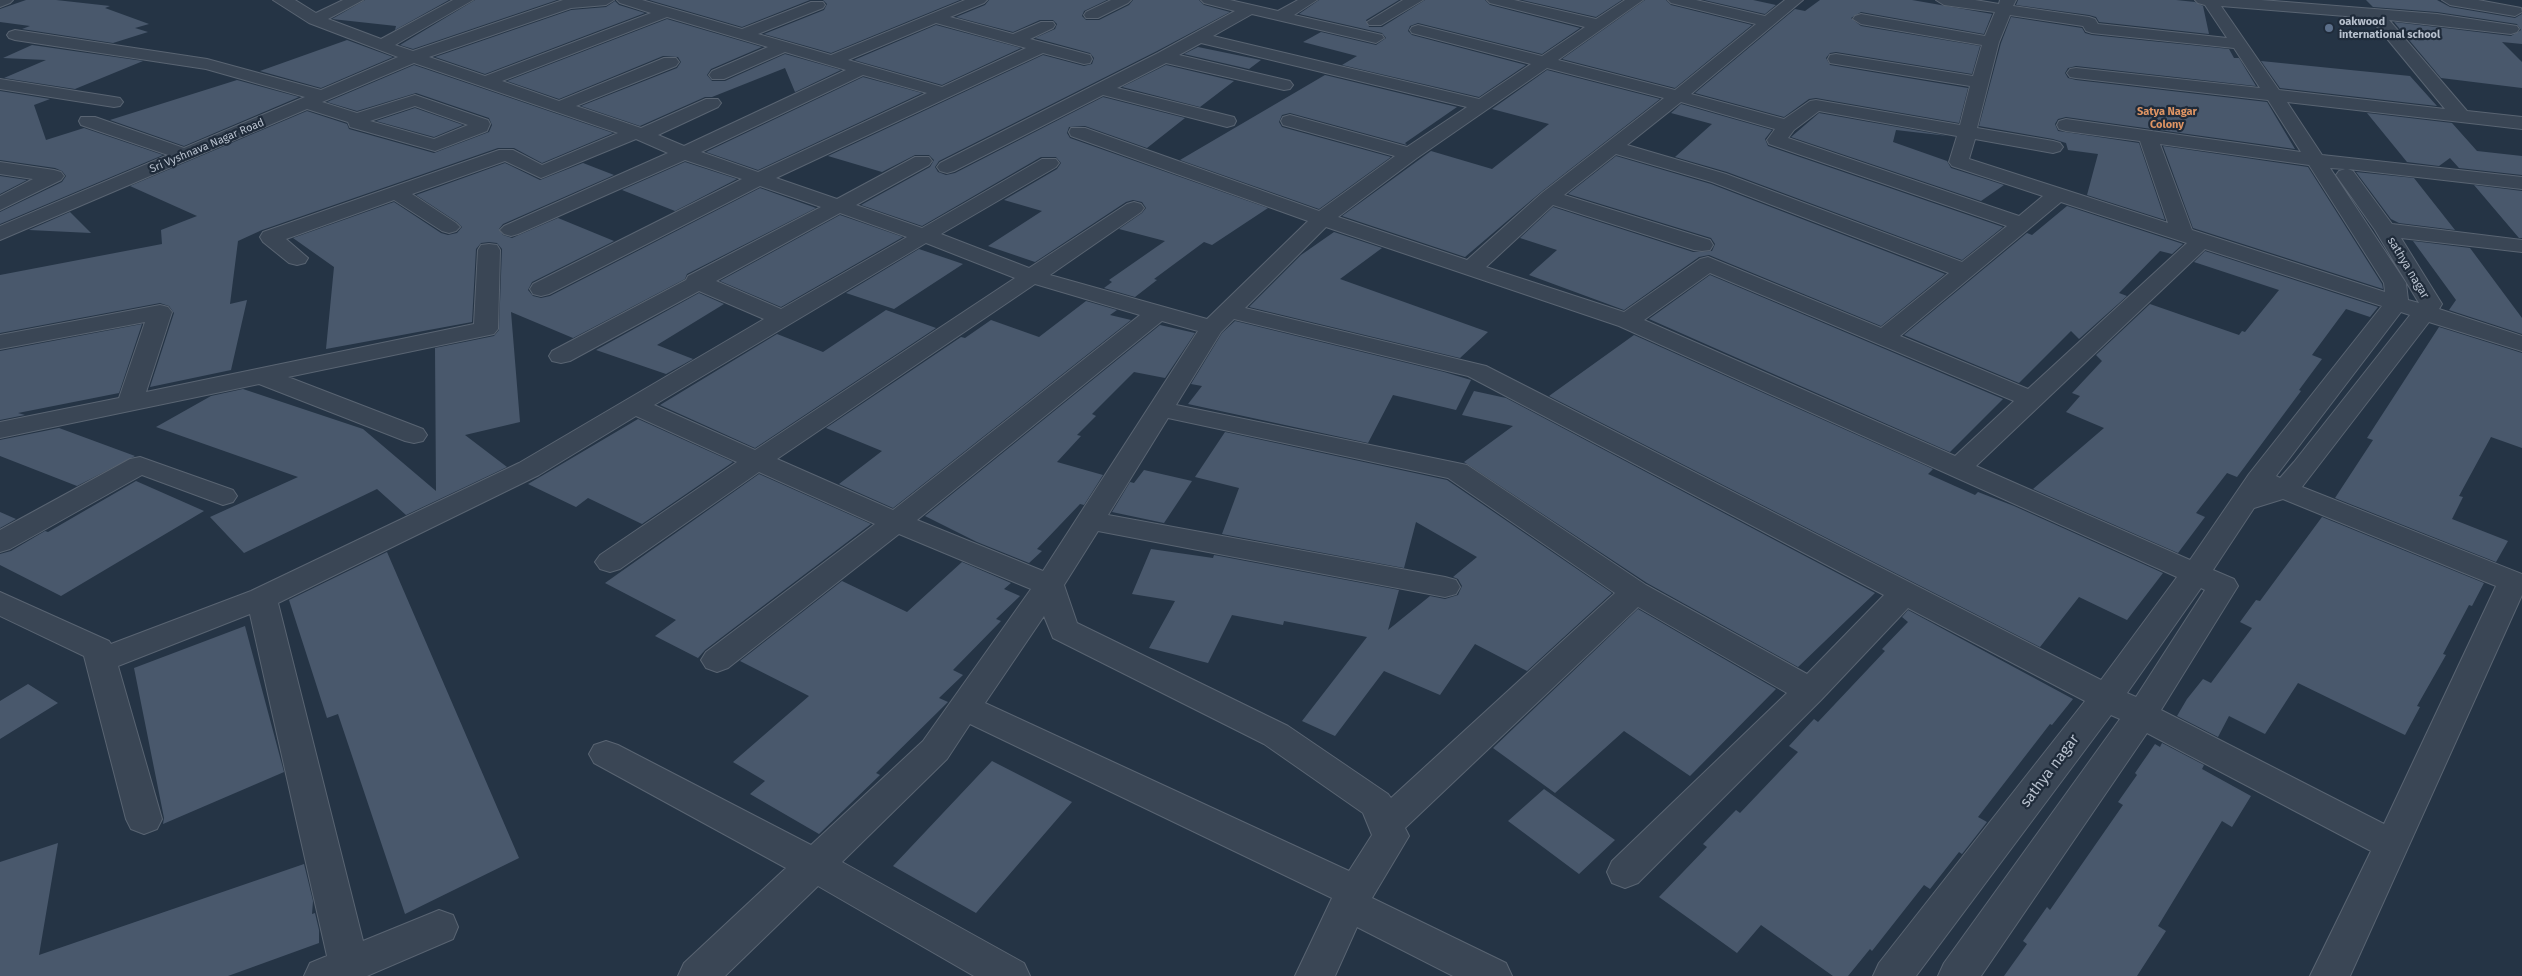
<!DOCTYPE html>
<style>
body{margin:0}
canvas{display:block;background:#253445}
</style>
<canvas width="2522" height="976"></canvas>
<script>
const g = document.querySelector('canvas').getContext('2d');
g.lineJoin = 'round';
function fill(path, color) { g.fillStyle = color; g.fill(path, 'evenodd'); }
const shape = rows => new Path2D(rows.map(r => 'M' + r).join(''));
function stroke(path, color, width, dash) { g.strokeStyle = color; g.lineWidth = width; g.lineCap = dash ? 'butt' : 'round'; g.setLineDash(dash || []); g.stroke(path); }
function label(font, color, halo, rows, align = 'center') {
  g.font = font + ' "Fira Sans",sans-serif'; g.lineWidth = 4.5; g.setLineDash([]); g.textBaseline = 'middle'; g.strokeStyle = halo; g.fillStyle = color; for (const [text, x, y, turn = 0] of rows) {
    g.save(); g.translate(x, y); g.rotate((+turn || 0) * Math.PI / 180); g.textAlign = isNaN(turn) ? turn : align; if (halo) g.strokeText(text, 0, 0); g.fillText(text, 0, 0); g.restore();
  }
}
fill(shape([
 [26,0,56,0,110,6,105,8,149,24,135,28,148,32,113,43,22,29,30,26,0,22,0,9],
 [365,0,449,0,395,30,396,26,332,19],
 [475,0,557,0,413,49,400,45],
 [649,0,960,0,831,53,764,34,824,10,827,4,823,0,810,0,742,27],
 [989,0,1107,0,1084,11,1082,16,1086,20,1099,20,1129,5,1133,0,1199,0,1204,5,1230,12,1157,51,939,161,935,167,938,172,946,175,955,173,1103,97,1185,118,1147,148,1085,126,1069,127,1067,133,1070,138,1268,208,1212,245,1204,242,1154,279,1157,280,1135,297,1104,288,1112,282,1109,280,1165,241,1119,229,1142,213,1146,208,1142,202,1133,200,1126,202,1035,262,988,246,1042,211,1004,200,1057,169,1061,163,1056,157,1041,157,922,226,861,205,930,167,934,160,929,155,915,155,882,172,828,156,1043,55,1084,66,1092,64,1094,58,1090,53,1035,38,1055,29,1057,24,1053,20,1040,20,1013,32,956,17,985,5],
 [1319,0,1399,0,1366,20,1369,27,1382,27,1425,0,1485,0,1490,5,1580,28,1542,54,1418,23,1410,26,1408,31,1412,35,1526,65,1479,97,1342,65,1357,56,1303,42,1321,32,1376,45,1386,38,1382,33,1299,14],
 [1522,0,1622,0,1596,17],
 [1645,0,1666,0,1671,5,1752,25,1675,88,1562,59],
 [1704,0,1753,0,1776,5,1765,14],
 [1820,0,1912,0,1992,14,1984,34,1861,12,1851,18,1861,26,1980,46,1972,74,1836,52,1830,53,1826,58,1830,65,1968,88,1959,123,1816,98,1809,99,1784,117,1695,93,1795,9,1805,11],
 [2018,0,2176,0,2195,2,2203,6,2209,34,2099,22,2096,17,2089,15,2016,5],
 [2366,0,2437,0,2450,7,2515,18,2522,14,2522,44,2502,42,2522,62,2522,88,2441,78,2394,22,2511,36,2521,30,2517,24,2437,12,2373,7],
 [615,1,619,5,645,13,485,74,435,57,571,10,606,7],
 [2011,17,2082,28,2085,33,2092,35,2229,49,2234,58,2239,58,2256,86,2076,66,2068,68,2065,73,2068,78,2076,80,2267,102,2295,149,2066,117,2058,119,2055,124,2058,131,2139,143,2165,220,2087,195,2098,154,2068,150,2066,143,2053,139,1979,126,2001,43],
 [667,19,762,47,711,69,707,75,712,81,725,81,785,54,841,70,795,92,785,68,712,97,705,97,640,126,581,106,677,68,681,62,678,57,663,56,559,99,507,81],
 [936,25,1021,48,942,85,854,60],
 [347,40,393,57,321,88,260,71],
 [32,45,143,61,75,89,4,78,46,60,3,58],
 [1198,47,1261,60,1249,69,1184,54],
 [2261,61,2410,76,2437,106,2280,88],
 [414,65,613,133,542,163,514,148,498,148,262,230,238,241,230,304,247,300,231,370,150,387,174,313,169,306,160,303,0,333,0,275,162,244,161,230,197,216,130,186,307,111,347,124,349,129,434,153,489,132,492,125,489,118,416,93,357,111,327,102],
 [1166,65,1234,81,1200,107,1122,87],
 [1547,70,1660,99,1541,192,1465,257,1342,216,1431,151,1492,169,1549,124,1492,109],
 [1325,75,1457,107,1405,143,1407,145,1290,113,1282,115,1279,122,1282,127,1391,157,1319,209,1180,160],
 [863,77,922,93,758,170,706,152],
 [237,80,299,97,184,146,110,120],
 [0,91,50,99,34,105,46,140,84,128,163,155,0,224,0,212,62,182,66,176,62,171,55,168,0,160],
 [1681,104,1772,130,1765,139,1768,146,2003,227,1962,260,1727,172,1675,157,1712,124,1671,113],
 [415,108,463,125,434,137,376,121],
 [1819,113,1948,136,1896,130,1893,142,1947,161,1951,168,2004,185,1981,201,1791,137],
 [2367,113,2452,123,2477,151,2522,156,2522,175,2459,168,2450,158,2439,166,2407,162],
 [2163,146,2308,167,2382,284,2383,289,2193,228],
 [1616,156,1711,184,1945,274,1881,326,1709,255,1699,257,1624,310,1529,275,1557,250,1520,238,1553,207,1693,252,1712,251,1715,244,1711,238,1568,194],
 [685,162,737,179,675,211,622,190],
 [505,163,540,180,583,163,614,175,503,224,499,229,503,235,512,238,558,218,614,241,532,282,528,290,533,296,541,298,550,296,760,188,816,208,687,274,685,279,573,338,511,312,520,422,465,435,507,467,406,515,377,489,244,553,210,517,298,477,156,427,211,396,243,389,363,429,436,491,435,348,494,336,499,330,502,249,497,243,489,242,481,243,476,249,472,322,326,349,334,267,293,238,394,202,441,233,448,235,457,233,462,227,457,222,416,195],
 [2356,172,2414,178,2455,230,2399,223,2391,219],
 [0,176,27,180,0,194],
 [2474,185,2522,191,2522,238,2519,238],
 [2067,206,2183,244,2172,254,2160,251,2119,293,2127,296,2079,339,2071,331,2019,383,1904,335,2027,233,2032,235],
 [70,212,91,233,29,230],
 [840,215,903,237,781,307,720,281],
 [1334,232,1382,248,1340,279,1488,332,1460,358,1249,307,1301,255],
 [2413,241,2470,248,2522,318,2522,334,2449,310,2456,300],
 [919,249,963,264,894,309,846,293],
 [2205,251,2378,307,2370,317,2346,309,2312,355,2322,359,2299,390,2301,391,2237,477,2227,473,2196,513,2205,517,2178,553,2033,489,2104,428,2066,412,2080,396,2072,393,2102,361,2096,355,2150,304,2239,335,2242,331,2245,332,2279,290,2194,262],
 [1710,275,2003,399,1950,452,1649,319],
 [699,293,724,304,657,345,693,359,666,374,596,350],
 [1086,301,1117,310,1110,315,1131,320,893,508,839,484,882,451,826,428,961,337,965,338,991,320,1039,337],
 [886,310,936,328,755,448,660,405,777,334,823,352],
 [1235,321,1444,372,1471,380,1456,410,1393,395,1368,443,1188,404,1202,386,1191,384,1222,333],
 [142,324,119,393,18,413,25,415,0,420,0,351],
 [1160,325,1195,333,1165,378,1134,372,1092,414,1096,416,1077,435,1081,436,1057,462,1103,475,1084,505,1080,504,1037,549,1042,551,1029,563,977,542,925,516],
 [2439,327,2522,353,2522,448,2491,437,2459,496,2463,497,2452,519,2508,541,2496,562,2335,498,2373,440,2367,438],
 [1634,335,1933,469,1928,474,1975,495,1978,492,2014,506,2163,573,2127,620,2079,597,2040,647,1549,396],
 [1474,391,1506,398,1875,593,1798,667,1647,583,1464,462,1513,426,1462,415],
 [638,419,733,462,642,524,588,498,576,507,528,484],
 [59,428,135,456,77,486,0,456,0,440],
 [1225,432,1447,480,1612,593,1527,671,1475,644,1440,695,1384,671,1335,736,1302,721,1367,637,1284,621,1283,625,1232,615,1208,663,1149,648,1175,601,1132,594,1151,549,1213,558,1214,555,1399,590,1388,630,1430,596,1445,599,1458,595,1462,586,1458,579,1453,577,1477,557,1416,522,1404,568,1222,534,1239,488,1195,477],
 [1144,470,1192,481,1164,523,1112,512,1130,482,1134,483],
 [759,474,871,524,705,650,698,658,655,636,676,620,605,583],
 [136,481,204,511,61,596,0,565,0,554,11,551,45,531,48,532],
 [0,512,16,519,0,528],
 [2322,517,2484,583,2472,606,2469,605,2443,654,2446,655,2417,706,2420,707,2405,735,2298,683,2265,734,2229,716,2218,737,2177,716,2187,699,2203,679,2211,683,2252,628,2240,622,2256,600,2260,601],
 [387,552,519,858,405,914,338,714,327,718,289,600],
 [962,562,1011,583,1004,589,1020,596,996,619,1001,621,953,670,963,675,939,698,948,702,876,773,880,775,819,834,750,794,765,781,733,762,809,696,740,661,842,581,907,612],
 [1638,609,1776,689,1690,776,1624,731,1555,793,1493,748],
 [1908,610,2073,699,2052,725,2050,724,1978,817,1987,822,1962,854,1959,852,1930,889,1924,885,1872,951,1870,949,1848,976,1833,976,1761,925,1737,953,1659,897,1707,847,1703,844,1736,810,1740,813,1798,752,1789,746,1814,719,1818,722,1885,651,1882,649,1908,622,1902,617],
 [245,626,284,772,163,824,164,818,134,668],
 [28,684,58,703,0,739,0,701],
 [2162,743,2204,765,2202,769,2251,796,2232,827,2222,821,2158,926,2166,931,2137,976,2004,976,2027,944,2023,941,2047,907,2050,910,2123,805,2118,802,2137,775,2135,773,2155,744,2160,747],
 [992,761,1072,802,976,913,893,866],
 [1544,789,1615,840,1579,874,1508,821],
 [58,843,39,955,304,864,313,901,312,914,315,913,319,930,319,943,228,976,0,976,0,862]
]), '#49586c');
const street = shape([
 [0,0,13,0,10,3,0,7,0,0],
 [273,0,295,0,316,13,343,0,363,0,328,19,381,39,453,0,473,0,395,45,413,51,563,0,614,0,606,5,571,8,429,57,485,76,651,13,620,3,617,0,642,0,742,29,811,2,823,2,825,5,823,8,758,34,831,55,965,0,987,0,984,3,950,17,1013,34,1041,22,1053,22,1055,25,1053,28,1030,39,1090,55,1092,59,1090,63,1084,64,1043,53,776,178,837,199,915,157,929,157,932,161,929,165,856,205,922,228,1042,159,1056,159,1059,163,1056,167,941,234,1029,268,1127,204,1134,202,1141,204,1144,208,1141,212,1050,275,1207,319,1308,221,1071,136,1069,132,1071,128,1085,128,1319,211,1395,156,1283,125,1281,121,1283,117,1290,115,1407,147,1467,107,1201,43,1179,55,1290,81,1293,85,1290,89,1284,90,1166,63,1117,88,1234,117,1236,121,1234,125,1227,127,1103,95,954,171,947,173,940,171,937,167,940,163,1158,53,1235,11,1204,3,1201,0,1230,0,1278,11,1298,0,1317,0,1294,15,1382,35,1384,38,1376,43,1252,14,1213,36,1479,99,1531,64,1412,33,1410,30,1412,27,1418,25,1542,56,1585,27,1490,3,1487,0,1514,0,1596,19,1625,0,1643,0,1558,60,1675,90,1756,24,1671,3,1668,0,1696,0,1765,16,1785,0,1803,0,1691,94,1784,119,1810,101,1816,100,1960,125,1970,86,1836,64,1830,63,1828,59,1830,55,1836,54,1973,76,1982,45,1861,24,1853,19,1855,16,1861,14,1985,36,1995,12,1944,5,1936,0,1975,0,1999,4,2000,0,2016,0,2013,6,2089,17,2095,19,2098,24,2227,38,2205,5,2198,3,2195,0,2261,0,2437,14,2517,26,2519,29,2517,32,2511,34,2389,20,2467,111,2522,117,2522,129,2287,102,2322,155,2522,177,2522,189,2348,169,2353,171,2392,224,2522,240,2522,252,2401,238,2442,304,2439,309,2522,336,2522,351,2429,322,2302,487,2522,574,2522,595,2350,976,2310,976,2371,851,2147,733,1981,976,1938,976,1944,963,2120,719,2111,715,1916,976,1873,976,1879,963,2085,701,1908,608,1821,700,1638,883,1625,888,1612,883,1607,872,1612,861,1787,693,1638,607,1405,828,1409,836,1372,898,1506,963,1512,976,1453,976,1357,927,1335,976,1295,976,1332,898,970,724,947,759,842,862,1024,963,1030,976,974,976,818,886,725,976,678,976,684,963,786,868,594,763,589,754,594,745,606,741,618,745,811,845,923,741,1031,589,899,534,728,668,717,672,706,668,701,660,706,652,875,524,759,472,620,569,610,572,600,569,595,562,600,555,737,462,636,416,539,475,278,603,363,941,439,910,453,915,458,927,453,939,367,976,304,976,310,963,327,956,250,614,118,666,162,819,157,829,144,834,131,829,126,819,84,656,0,616,0,592,109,641,111,644,251,591,519,463,764,319,699,291,570,361,561,363,552,361,549,356,552,351,686,280,688,276,821,207,760,186,549,294,541,296,533,294,530,289,533,284,742,179,685,160,518,234,511,236,504,234,500,230,504,226,668,153,636,139,541,178,505,161,412,194,456,223,460,227,456,231,449,233,442,231,394,200,286,239,308,258,305,263,297,265,289,263,263,242,260,237,263,232,499,150,513,150,542,165,618,133,414,63,322,102,357,113,415,95,488,120,490,124,487,131,435,151,350,127,348,122,307,109,0,240,0,226,168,155,81,125,79,121,81,117,95,117,184,148,305,97,206,69,15,40,9,38,7,35,9,32,15,30,207,59,321,90,398,57,309,23,273,0],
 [2221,6,2370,18,2445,109,2279,90,2221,6],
 [2010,15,2083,26,2086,31,2092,33,2234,48,2260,88,2076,68,2070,69,2067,73,2070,77,2076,78,2268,100,2301,152,2066,119,2059,121,2057,125,2059,129,2066,131,2140,141,2168,223,1969,159,1975,139,2053,153,2060,151,2063,147,2060,143,2053,141,1977,128,1999,42,2010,15],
 [667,17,768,47,712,71,709,75,712,79,724,79,785,52,846,70,684,146,658,135,718,107,721,103,718,99,706,99,641,128,576,106,676,66,679,62,676,58,664,58,559,101,502,81,667,17],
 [936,23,1026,48,942,87,848,60,936,23],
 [1547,68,1664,98,1542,193,1467,260,1338,217,1417,158,1547,68],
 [863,75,927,93,758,172,701,152,863,75],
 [1681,102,1775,129,1767,140,1769,144,2007,226,1962,262,1726,174,1627,145,1681,102],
 [415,106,468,125,434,139,370,121,415,106],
 [1819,111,1957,136,1949,162,1952,166,2043,196,2019,216,1788,138,1794,130,1819,111],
 [2160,144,2309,165,2384,283,2385,292,2192,230,2160,144],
 [1616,154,1712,182,1949,273,1881,328,1708,257,1700,259,1624,312,1486,267,1553,205,1694,250,1702,251,1710,250,1713,245,1710,240,1564,195,1616,154],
 [2330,168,2345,169,2339,171,2336,175,2375,230,2419,303,2408,300,2406,283,2330,168],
 [2061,202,2187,243,2028,389,1900,336,2061,202],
 [840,213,907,237,781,309,716,281,840,213],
 [1326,227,1619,326,2177,577,2101,680,1486,366,1245,308,1326,227],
 [926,243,1015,278,755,450,654,405,926,243],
 [2205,249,2382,306,2249,474,2190,560,1976,466,2205,249],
 [1710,273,2014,401,1955,456,1644,320,1710,273],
 [1035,284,1140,315,893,510,777,459,1035,284],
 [2401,312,2410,315,2294,462,2280,478,2276,476,2401,312],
 [1234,319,1468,376,1884,595,1807,674,1646,585,1467,465,1176,405,1221,332,1234,319],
 [1162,321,1198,331,1043,571,917,520,1162,321],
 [1168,418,1448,478,1615,593,1391,798,1388,794,1288,726,1077,623,1064,585,1098,531,1445,597,1456,594,1460,587,1456,580,1445,577,1108,515,1168,418],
 [2283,499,2496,586,2384,824,2161,710,2238,586,2234,579,2213,570,2254,508,2283,499],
 [2201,588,2205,590,2136,697,2127,693,2201,588],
 [1044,616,1053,638,1264,744,1363,813,1372,835,1349,871,985,703,1044,616],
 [1111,0,1131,0,1128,3,1098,18,1086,18,1084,15,1086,12,1111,0],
 [1403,0,1423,0,1381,25,1369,25,1367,22,1403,0],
 [2442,0,2478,0,2521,8,2522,12,2515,16,2450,5,2442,0],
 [0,79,114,97,120,98,123,102,120,106,114,107,0,89,0,79],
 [0,162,54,170,61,172,64,176,61,180,0,210,0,196,33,179,0,174,0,162],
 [489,244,497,245,500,250,498,329,494,334,288,377,423,429,427,435,423,441,414,443,405,441,259,384,0,438,0,422,119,398,145,322,0,349,0,335,160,305,168,307,172,312,146,392,474,324,478,250,481,245,489,244],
 [140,457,233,490,237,496,233,502,223,505,142,475,10,549,0,552,0,530,130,459,140,457]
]);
stroke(street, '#596472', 2);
fill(street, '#3a4655');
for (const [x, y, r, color] of [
 [2329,28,5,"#5c6f8a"]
]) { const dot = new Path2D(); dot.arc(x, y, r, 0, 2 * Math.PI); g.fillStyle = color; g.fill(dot); stroke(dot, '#1f2b3a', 2); }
label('bold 11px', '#b8c1ce', '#1f2b3a', [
 ["oakwood",2339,22],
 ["international school",2339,35]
], 'left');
label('bold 11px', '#de9463', '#1f2b3a', [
 ["Satya Nagar",2167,112],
 ["Colony",2167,125]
]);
label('11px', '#b8c1ce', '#1f2b3a', [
 ["Sri Vyshnava Nagar Road",207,146,-23]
]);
label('12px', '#b8c1ce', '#1f2b3a', [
 ["sathya nagar",2408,268,59]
]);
label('15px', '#b8c1ce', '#1f2b3a', [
 ["sathya nagar",2050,771,-53]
]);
</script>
